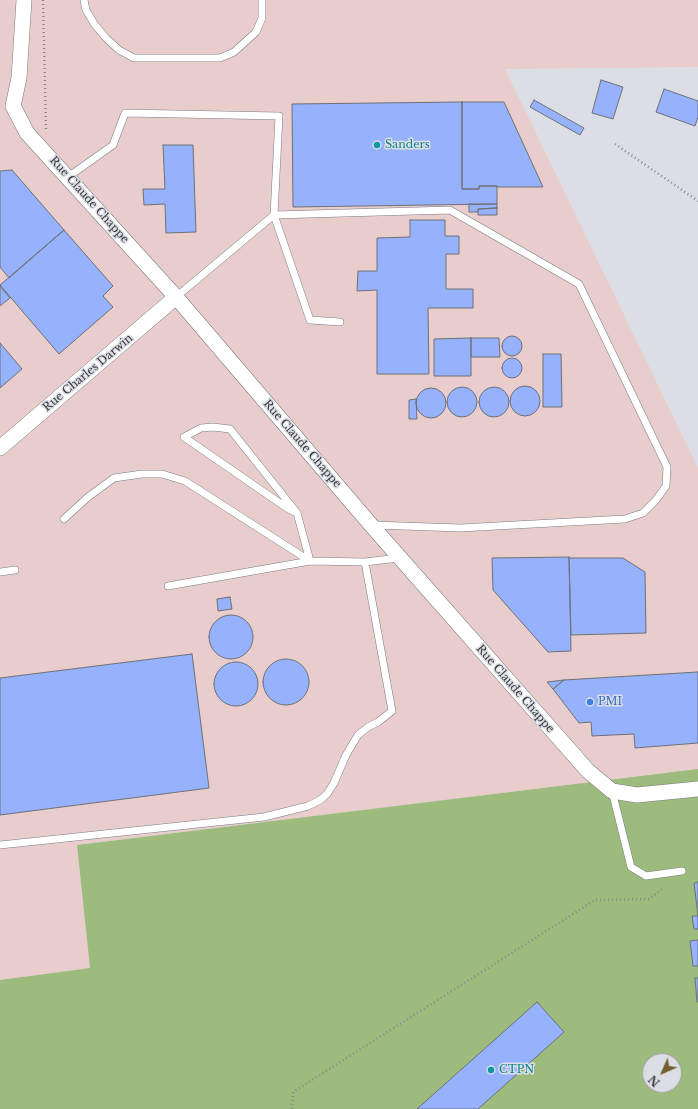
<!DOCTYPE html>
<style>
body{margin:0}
#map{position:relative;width:698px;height:1109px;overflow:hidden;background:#dcdee5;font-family:"Libre Baskerville",serif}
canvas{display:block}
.north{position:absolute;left:642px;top:1053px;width:40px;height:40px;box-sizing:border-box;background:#dcdee5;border:1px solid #9a9ca1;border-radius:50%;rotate:225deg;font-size:11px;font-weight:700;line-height:16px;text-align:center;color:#38393c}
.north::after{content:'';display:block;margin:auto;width:14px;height:18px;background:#755d2e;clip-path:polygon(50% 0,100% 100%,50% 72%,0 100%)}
</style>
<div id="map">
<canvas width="698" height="1109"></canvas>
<div class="north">N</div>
</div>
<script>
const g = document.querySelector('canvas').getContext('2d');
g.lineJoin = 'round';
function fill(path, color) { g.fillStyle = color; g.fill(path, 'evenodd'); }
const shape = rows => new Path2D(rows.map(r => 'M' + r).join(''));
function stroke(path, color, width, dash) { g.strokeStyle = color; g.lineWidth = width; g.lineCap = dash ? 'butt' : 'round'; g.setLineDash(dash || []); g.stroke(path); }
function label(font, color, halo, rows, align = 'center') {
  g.font = font + ' "Libre Baskerville",serif'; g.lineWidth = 3; g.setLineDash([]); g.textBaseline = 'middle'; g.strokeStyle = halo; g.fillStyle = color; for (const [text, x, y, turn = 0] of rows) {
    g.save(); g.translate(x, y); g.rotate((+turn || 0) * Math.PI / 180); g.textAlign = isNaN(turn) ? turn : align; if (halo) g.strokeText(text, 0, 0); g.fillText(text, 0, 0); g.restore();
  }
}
fill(shape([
 [0,0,698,0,698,67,505,69,698,468,698,769,77,845,90,968,0,980]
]), '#e8cdcc');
fill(shape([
 [698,769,698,1109,0,1109,0,980,90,968,77,845],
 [650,1061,674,1061,674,1085,650,1085]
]), '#9cbb7c');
const building = shape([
 [601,80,623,87,613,119,592,113,601,80],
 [664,89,698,101,698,117,695,126,656,112,664,89],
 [534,100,584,128,580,135,530,107,534,100],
 [462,102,462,189,479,189,479,186,497,186,497,204,293,207,292,104,462,102],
 [462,102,504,102,543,187,497,187,497,186,479,186,479,189,462,189,462,102],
 [163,145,193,145,196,232,166,233,165,204,144,205,143,189,165,189,163,145],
 [12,170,64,230,9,278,0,267,0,171,12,170],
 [469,204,497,204,497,208,478,209,478,212,469,212,469,204],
 [497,208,497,215,478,215,478,209,497,208],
 [410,220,445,220,445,236,459,236,459,254,446,254,446,289,473,289,473,308,428,308,429,374,377,374,377,290,357,291,358,271,377,271,377,238,410,237,410,220],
 [64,230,113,286,103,296,113,307,59,354,0,285,64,230],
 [0,286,10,298,0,306,0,286],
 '502 346a10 10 0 1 1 20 0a10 10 0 1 1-20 0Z',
 [471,338,499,338,500,357,471,357,471,338],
 [471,338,471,376,434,376,434,339,471,338],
 [0,343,22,369,0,388,0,343],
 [543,354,561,354,562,407,543,407,543,354],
 '502 368a10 10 0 1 1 20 0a10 10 0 1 1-20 0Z',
 '510 401a15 15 0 1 1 30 0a15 15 0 1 1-30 0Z',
 '479 402a15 15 0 1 1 30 0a15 15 0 1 1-30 0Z',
 '447 402a15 15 0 1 1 30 0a15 15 0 1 1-30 0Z',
 '416 403a15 15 0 1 1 30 0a15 15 0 1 1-30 0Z',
 [416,399,417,419,409,419,409,400,416,399],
 [569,557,571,651,548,652,493,590,492,558,569,557],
 [569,558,623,558,645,572,646,633,571,635,569,558],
 [230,597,232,609,218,611,217,599,230,597],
 '209 637a22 22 0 1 1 44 0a22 22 0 1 1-44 0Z',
 [192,654,209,788,0,815,0,678,192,654],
 '263 682a23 23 0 1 1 46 0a23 23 0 1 1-46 0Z',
 '214 684a22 22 0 1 1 44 0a22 22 0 1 1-44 0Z',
 [698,672,698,743,635,748,634,734,592,736,591,722,579,723,553,689,564,680,698,672],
 [564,680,553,689,547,682,564,680],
 [698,882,698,929,694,929,692,916,698,916,694,883,698,882],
 [698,940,698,966,693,966,690,941,698,940],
 [695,978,698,978,698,1002,697,1002,695,978],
 [537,1002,564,1032,478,1109,417,1109,537,1002]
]);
fill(building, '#97b2fd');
stroke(building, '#6e7076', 1);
const lane = shape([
 [84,0,86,10,95,25,107,39,119,50,134,58,220,58,234,52,256,32,262,18,262,0],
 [68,177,113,145,125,113,279,116,274,215,310,320,340,322],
 [176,297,274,215,450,210,579,284,667,467,666,486,656,500,643,513,625,519,460,528,373,525],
 [297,513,287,508,184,437,201,428,213,427,230,429,297,513,310,561],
 [64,519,88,497,114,478,142,474,162,474,185,481,310,561],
 [0,572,15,570],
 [168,586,310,561,365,562,399,558],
 [612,791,631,867,646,876,682,871],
 [0,845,264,817,308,806,320,800,327,794,334,783,346,755,358,735,368,727,378,722,392,711,365,562]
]);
const street = shape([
 [24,0,19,78,13,106,27,133,176,297,371,525,588,771,612,791,637,795,698,789],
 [0,448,176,297]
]);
stroke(lane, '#7a7c82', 8);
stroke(street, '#7a7c82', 16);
stroke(shape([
 [43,0,46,129],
 [615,144,698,201],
 [292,1109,293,1092,595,900,649,899,662,889,662,886]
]), '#898a8f', 2.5, [1, 3]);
stroke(lane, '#fff', 7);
stroke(street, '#fff', 15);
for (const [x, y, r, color] of [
 [377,145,4,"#0f9aa8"],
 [590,702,4,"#3f7fe0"],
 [491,1070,4,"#0f9aa8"]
]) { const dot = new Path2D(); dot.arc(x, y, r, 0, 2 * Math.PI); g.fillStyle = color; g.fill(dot); stroke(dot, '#dcdee5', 1.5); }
label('11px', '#0d838f', '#dcdee5', [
 ["Sanders",385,145],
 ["CTPN",499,1070]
], 'left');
label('11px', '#38393c', '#dcdee5', [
 ["Rue Claude Chappe",89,200,48],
 ["Rue Charles Darwin",88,373,-40],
 ["Rue Claude Chappe",302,444,49],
 ["Rue Claude Chappe",515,689,49]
]);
label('11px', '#366cbe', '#dcdee5', [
 ["PMI",598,702]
], 'left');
</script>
